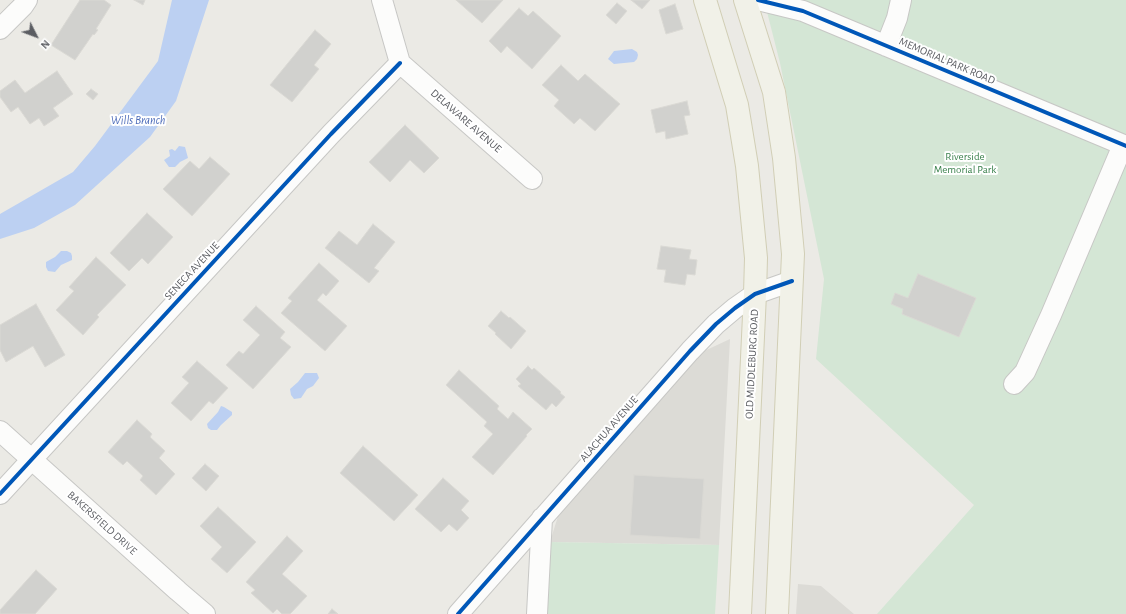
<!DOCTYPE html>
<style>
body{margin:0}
#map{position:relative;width:1126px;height:614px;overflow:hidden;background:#ebeae5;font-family:"Alegreya Sans",sans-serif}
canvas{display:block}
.north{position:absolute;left:16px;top:16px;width:40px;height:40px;-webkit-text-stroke:3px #fff;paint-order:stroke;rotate:132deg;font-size:11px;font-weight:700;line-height:16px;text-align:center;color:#5b5d62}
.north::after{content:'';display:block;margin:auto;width:14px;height:18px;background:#5b5d62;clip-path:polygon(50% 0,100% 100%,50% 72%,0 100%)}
</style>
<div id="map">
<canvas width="1126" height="614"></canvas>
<div class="north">N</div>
</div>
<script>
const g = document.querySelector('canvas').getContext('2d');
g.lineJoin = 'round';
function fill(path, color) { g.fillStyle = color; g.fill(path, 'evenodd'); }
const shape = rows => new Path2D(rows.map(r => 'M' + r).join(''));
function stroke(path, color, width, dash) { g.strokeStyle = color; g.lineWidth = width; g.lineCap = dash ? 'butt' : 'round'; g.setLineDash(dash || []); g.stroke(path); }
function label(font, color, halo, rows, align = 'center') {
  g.font = font + ' "Alegreya Sans",sans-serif'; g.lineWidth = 4; g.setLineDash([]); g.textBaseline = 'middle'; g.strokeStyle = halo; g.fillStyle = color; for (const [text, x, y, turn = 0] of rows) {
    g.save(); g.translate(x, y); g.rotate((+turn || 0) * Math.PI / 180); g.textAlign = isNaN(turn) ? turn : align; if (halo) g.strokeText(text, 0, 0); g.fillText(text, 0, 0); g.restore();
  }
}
fill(shape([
 [730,339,719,545,550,542,559,513,700,353],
 [798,584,821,586,854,614,796,614]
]), '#dcdbd6');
fill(shape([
 [764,0,1126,0,1126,614,877,614,974,505,816,359,824,279,780,63],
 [550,542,719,545,715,614,546,614]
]), '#d4e6d5');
fill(shape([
 [172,0,209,0,176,101,150,137,75,205,34,228,0,239,0,214,73,172,95,146,158,61],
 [632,49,637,52,638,55,637,59,634,62,614,64,608,59,614,51],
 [179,146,185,147,188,158,180,162,175,167,169,167,164,160,170,156,169,150,172,149,175,151],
 [61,251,67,251,71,253,72,256,72,260,61,265,55,272,48,271,46,267,46,262,55,257],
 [305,373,317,373,319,378,313,386,307,389,301,398,294,399,291,395,290,389,298,382],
 [221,406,224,407,232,412,232,415,221,425,217,430,211,430,208,428,207,424,218,412]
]), '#bcd0f2');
const building = shape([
 [80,0,104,0,111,5,96,29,98,30,94,35,93,34,75,60,51,45,80,0],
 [134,0,145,0,143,5,134,0],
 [456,0,503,0,482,23,456,0],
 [631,0,650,0,642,9,631,0],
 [617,3,627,11,616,24,606,15,617,3],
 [675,4,683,29,666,34,659,10,675,4],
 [519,8,528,16,533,11,561,36,532,69,507,46,501,53,489,41,519,8],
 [315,30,331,44,314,65,319,69,292,102,270,85,315,30],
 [561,65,578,81,585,74,620,104,595,131,580,118,574,124,554,106,559,100,542,85,561,65],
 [57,71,73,94,53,108,59,116,44,126,39,118,30,124,18,107,11,112,0,97,0,91,15,80,25,93,57,71],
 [91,89,98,94,93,100,86,94,91,89],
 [687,101,690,115,684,116,688,134,666,139,665,131,656,133,651,110,687,101],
 [405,125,439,158,424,173,410,160,390,182,369,162,405,125],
 [210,157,230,174,192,216,163,189,190,161,199,169,210,157],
 [147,213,173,237,148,264,142,258,129,271,110,253,147,213],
 [373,224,395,242,374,268,379,271,369,283,325,248,339,231,357,245,373,224],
 [661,246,691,250,689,259,697,260,695,275,687,274,685,285,664,282,666,270,657,269,661,246],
 [96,257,126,285,97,315,99,317,83,335,56,310,74,291,69,287,96,257],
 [319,263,339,281,326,296,323,293,317,300,347,326,325,351,281,313,292,301,288,298,319,263],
 [918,274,976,298,959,337,902,314,903,309,891,304,895,293,908,298,918,274],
 [36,304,65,355,45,367,33,346,6,362,0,350,0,325,36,304],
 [256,306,285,332,280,338,291,347,253,389,226,365,239,351,243,354,260,335,243,320,256,306],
 [501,311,509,318,510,317,526,331,511,349,495,334,496,333,488,326,501,311],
 [197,361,228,388,213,404,209,401,191,421,171,403,189,383,182,377,197,361],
 [528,366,532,370,534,368,561,392,560,393,565,397,556,407,552,403,546,410,518,386,521,384,516,379,528,366],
 [459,370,499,406,497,409,508,419,513,412,532,429,526,435,527,436,493,475,472,457,493,434,484,426,487,422,446,385,459,370],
 [137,420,152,434,150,437,165,451,159,458,175,474,156,495,140,480,143,476,127,461,123,465,108,452,137,420],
 [363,446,418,495,394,521,340,473,363,446],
 [205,464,219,476,206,491,192,478,205,464],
 [634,475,704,479,700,539,630,535,634,475],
 [443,478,469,501,461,510,469,518,457,531,449,524,441,532,415,509,443,478],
 [218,507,256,542,227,573,211,559,222,547,200,526,218,507],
 [287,536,303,551,282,574,307,596,290,614,282,614,277,609,273,613,251,593,255,590,246,582,287,536],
 [36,570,57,589,35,614,0,614,0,610,36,570],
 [332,609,338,614,328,614,332,609]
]);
fill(building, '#d1d1ce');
stroke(building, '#dad9d4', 1);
const minor = shape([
 [382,0,400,63],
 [758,0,803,11,1126,146],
 [0,29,23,6,27,0],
 [886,46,897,18,901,0],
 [400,63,532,179],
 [1014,384,1025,372,1051,315,1123,145],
 [0,431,178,591,205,614],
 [0,494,331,134,400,63],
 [458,614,690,351,716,324,735,308,755,294,792,281],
 [537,614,542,518]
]);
const major = shape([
 [705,0,737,105,747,166,756,258,755,294,740,614],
 [745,0,774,92,784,158,793,254,777,614]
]);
stroke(minor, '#c7c7c5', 22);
stroke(major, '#d1ceb5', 24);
stroke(minor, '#fcfcfb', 20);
stroke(major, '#f1f1e8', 22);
stroke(shape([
 [758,0,803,11,1126,146],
 [0,494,331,134,400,63],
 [458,614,690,351,716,324,735,308,755,294,792,281]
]), '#0057b8', 4);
label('11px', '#5b5d62', '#fff', [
 ["MEMORIAL PARK ROAD",947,61,23],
 ["DELAWARE AVENUE",466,121,41],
 ["SENECA AVENUE",192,271,-47],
 ["OLD MIDDLEBURG ROAD",752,364,-87],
 ["ALACHUA AVENUE",609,429,-49],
 ["BAKERSFIELD DRIVE",102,523,42]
]);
label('11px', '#3b814d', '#fff', [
 ["Riverside",965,157],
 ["Memorial Park",965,170]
]);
label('italic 12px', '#4c6bb9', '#fff', [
 ["Wills Branch",138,120]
]);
</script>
